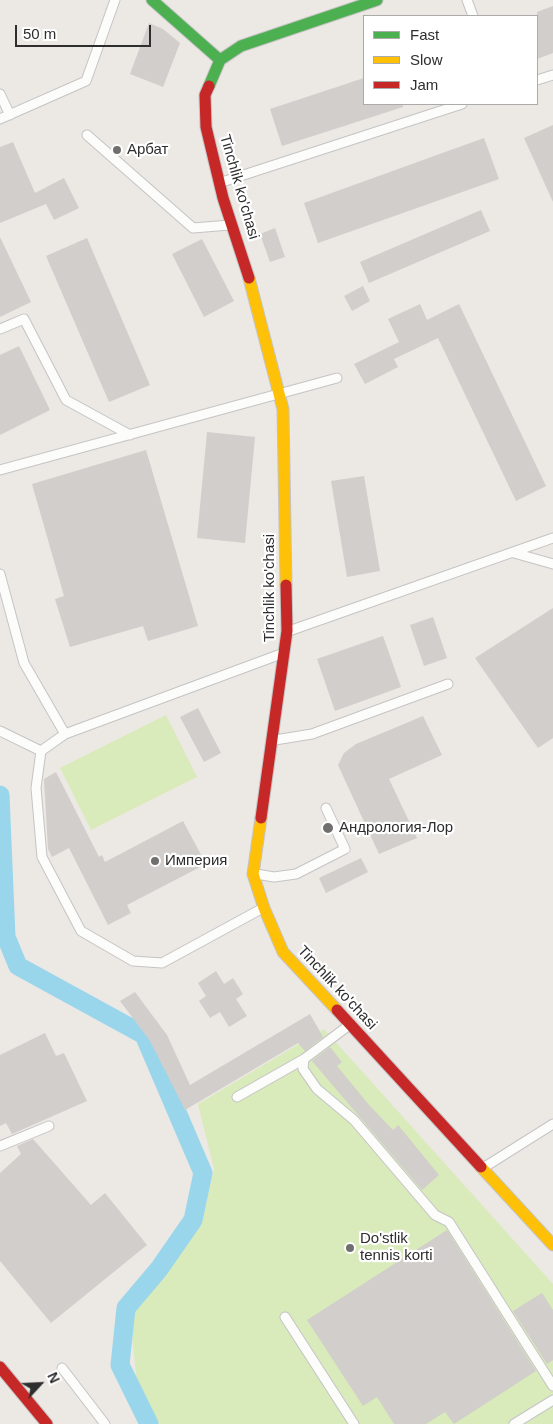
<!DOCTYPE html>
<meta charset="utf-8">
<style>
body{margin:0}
#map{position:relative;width:553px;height:1424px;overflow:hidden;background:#ece8e4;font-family:Helvetica,sans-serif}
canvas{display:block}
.legend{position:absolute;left:363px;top:15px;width:175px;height:90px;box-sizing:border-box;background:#fff;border:1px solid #ababab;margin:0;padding:6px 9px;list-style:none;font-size:15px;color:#2e2e2e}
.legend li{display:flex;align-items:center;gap:10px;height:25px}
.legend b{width:25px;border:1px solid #ababab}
.north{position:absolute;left:15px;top:1359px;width:50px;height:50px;-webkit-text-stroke:4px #fff;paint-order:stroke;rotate:65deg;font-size:14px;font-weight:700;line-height:20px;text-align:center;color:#2e2e2e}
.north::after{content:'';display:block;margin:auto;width:18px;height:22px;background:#2e2e2e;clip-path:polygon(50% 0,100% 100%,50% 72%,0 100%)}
.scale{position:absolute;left:15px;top:25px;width:136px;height:22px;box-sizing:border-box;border:2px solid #2e2e2e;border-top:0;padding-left:6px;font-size:15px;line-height:18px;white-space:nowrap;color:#2e2e2e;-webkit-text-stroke:4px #fff;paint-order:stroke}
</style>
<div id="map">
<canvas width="553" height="1424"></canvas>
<ul class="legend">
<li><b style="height:6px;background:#4caf50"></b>Fast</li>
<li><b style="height:6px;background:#ffc107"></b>Slow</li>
<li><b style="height:6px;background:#c62828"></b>Jam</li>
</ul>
<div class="north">N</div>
<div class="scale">50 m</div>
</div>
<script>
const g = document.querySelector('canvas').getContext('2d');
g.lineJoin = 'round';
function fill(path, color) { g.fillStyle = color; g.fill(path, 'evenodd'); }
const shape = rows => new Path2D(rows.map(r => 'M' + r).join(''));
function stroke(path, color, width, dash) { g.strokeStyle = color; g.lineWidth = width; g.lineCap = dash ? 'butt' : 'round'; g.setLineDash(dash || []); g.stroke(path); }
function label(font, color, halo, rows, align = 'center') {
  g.font = font + ' Helvetica,sans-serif'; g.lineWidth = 4.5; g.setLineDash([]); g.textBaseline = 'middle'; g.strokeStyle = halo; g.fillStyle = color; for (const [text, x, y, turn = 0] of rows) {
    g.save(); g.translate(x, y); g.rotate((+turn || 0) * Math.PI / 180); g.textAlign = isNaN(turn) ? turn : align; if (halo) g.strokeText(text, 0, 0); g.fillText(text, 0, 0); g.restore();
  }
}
fill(shape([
 [166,715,197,777,91,830,60,768],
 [324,1029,553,1284,553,1424,159,1424,137,1384,130,1314,151,1288,204,1212,214,1169,198,1104]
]), '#d9eabb');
stroke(shape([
 [0,795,6,937,18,966,144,1035,203,1173,193,1220,159,1269,126,1308,120,1365,149,1424]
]), '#99d6ec', 19);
fill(shape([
 [553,6,553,53,537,59,537,12],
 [149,23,163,29,180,43,163,87,130,74],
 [364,78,364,104,403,104,403,107,282,146,270,109],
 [553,125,553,202,524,138],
 [484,138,499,179,318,243,304,203],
 [13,142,35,193,64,178,79,208,54,220,46,204,0,223,0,147],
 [481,210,490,231,369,283,360,262],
 [275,228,285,257,270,262,260,234],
 [0,237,31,302,0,317],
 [87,238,150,385,109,402,46,256],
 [202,239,234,301,204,317,172,254],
 [363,286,370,301,352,311,344,296],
 [420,304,427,320,459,304,546,486,516,501,438,338,394,359,398,367,365,384,354,364,399,342,388,319],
 [19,346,50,410,0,435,0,355],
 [207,432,255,437,245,543,197,538],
 [146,450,198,626,148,641,143,626,70,647,55,599,64,596,32,484],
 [364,476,380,571,347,577,331,481],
 [553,608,553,738,538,748,475,658],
 [433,617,447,658,424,666,410,625],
 [383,636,401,687,335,711,317,659],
 [198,708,221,753,204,762,180,717],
 [423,716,442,755,389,779,417,838,379,854,338,765,344,753,356,744],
 [56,772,99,857,102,855,105,862,183,821,206,864,127,905,131,913,108,925,69,848,52,857,48,849,44,779],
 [361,858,368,872,326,893,319,878],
 [216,971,224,984,233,978,243,994,236,999,247,1016,229,1027,220,1012,210,1018,199,1001,206,996,198,983],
 [135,992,167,1035,190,1085,310,1014,323,1037,305,1051,298,1043,185,1110,150,1041,120,1001],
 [45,1033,56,1056,64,1053,87,1101,12,1134,6,1123,0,1126,0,1055],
 [330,1047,342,1062,337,1066,369,1105,393,1130,398,1125,439,1175,422,1190,312,1061],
 [33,1139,91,1205,105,1193,147,1245,51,1323,0,1261,0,1173,21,1154,17,1146],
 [447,1230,536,1371,454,1424,445,1412,426,1424,394,1424,377,1397,363,1406,307,1320],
 [542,1293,553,1310,553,1360,547,1364,513,1311]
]), '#d1cecb');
const lane = shape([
 [467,0,473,16],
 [537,80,553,75],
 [0,94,10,115],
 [0,119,86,81,115,0],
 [87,135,193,228,230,225],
 [222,182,462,104],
 [0,329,24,319,66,400,130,435],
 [0,470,337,378],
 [514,553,553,564],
 [0,574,24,663,65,734],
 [289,631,553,538],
 [0,731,41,751],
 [275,740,312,734,448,684],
 [256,874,274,877,296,874,345,849,326,808],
 [263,908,162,963,133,961,81,931,42,857,36,788,41,751,65,734,281,654],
 [348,1026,304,1059,303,1069,317,1089,354,1120,435,1215,449,1222,553,1386],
 [237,1097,304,1059],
 [0,1146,49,1126],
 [483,1168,553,1124],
 [285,1317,354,1424],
 [62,1368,105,1424],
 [514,1424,553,1400]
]);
const fast = shape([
 [152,0,220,60],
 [209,86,220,60,241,46,377,0]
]);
const slow = shape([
 [249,278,283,409,286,585],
 [261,818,253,874,264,908,283,952,337,1010],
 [481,1167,553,1245]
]);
const jam = shape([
 [209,86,205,95,206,127,223,198,249,278],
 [261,818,287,631,286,585],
 [337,1010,481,1167],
 [0,1367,47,1424]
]);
stroke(lane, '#c5c4c5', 11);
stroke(fast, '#c5c4c5', 13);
stroke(slow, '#c5c4c5', 13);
stroke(jam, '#c5c4c5', 13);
stroke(lane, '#fcfcfb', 9);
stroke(fast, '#4caf50', 11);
stroke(slow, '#ffc107', 11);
stroke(jam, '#c62828', 11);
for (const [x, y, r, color] of [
 [117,150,5,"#706f6e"],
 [328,828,6,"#706f6e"],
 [155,861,5,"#706f6e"],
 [350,1248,5,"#706f6e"]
]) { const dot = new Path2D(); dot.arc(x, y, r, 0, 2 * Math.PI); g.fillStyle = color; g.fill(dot); stroke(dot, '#fff', 2); }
label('15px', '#2e2e2e', '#fff', [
 ["Арбат",127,150],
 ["Андрология-Лор",339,828],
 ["Империя",165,861],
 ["Do'stlik",360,1239],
 ["tennis korti",360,1256]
], 'left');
label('15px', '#2e2e2e', '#fff', [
 ["Tinchlik ko'chasi",239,187,74],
 ["Tinchlik ko'chasi",270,588,-90],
 ["Tinchlik ko'chasi",337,988,47]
]);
</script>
